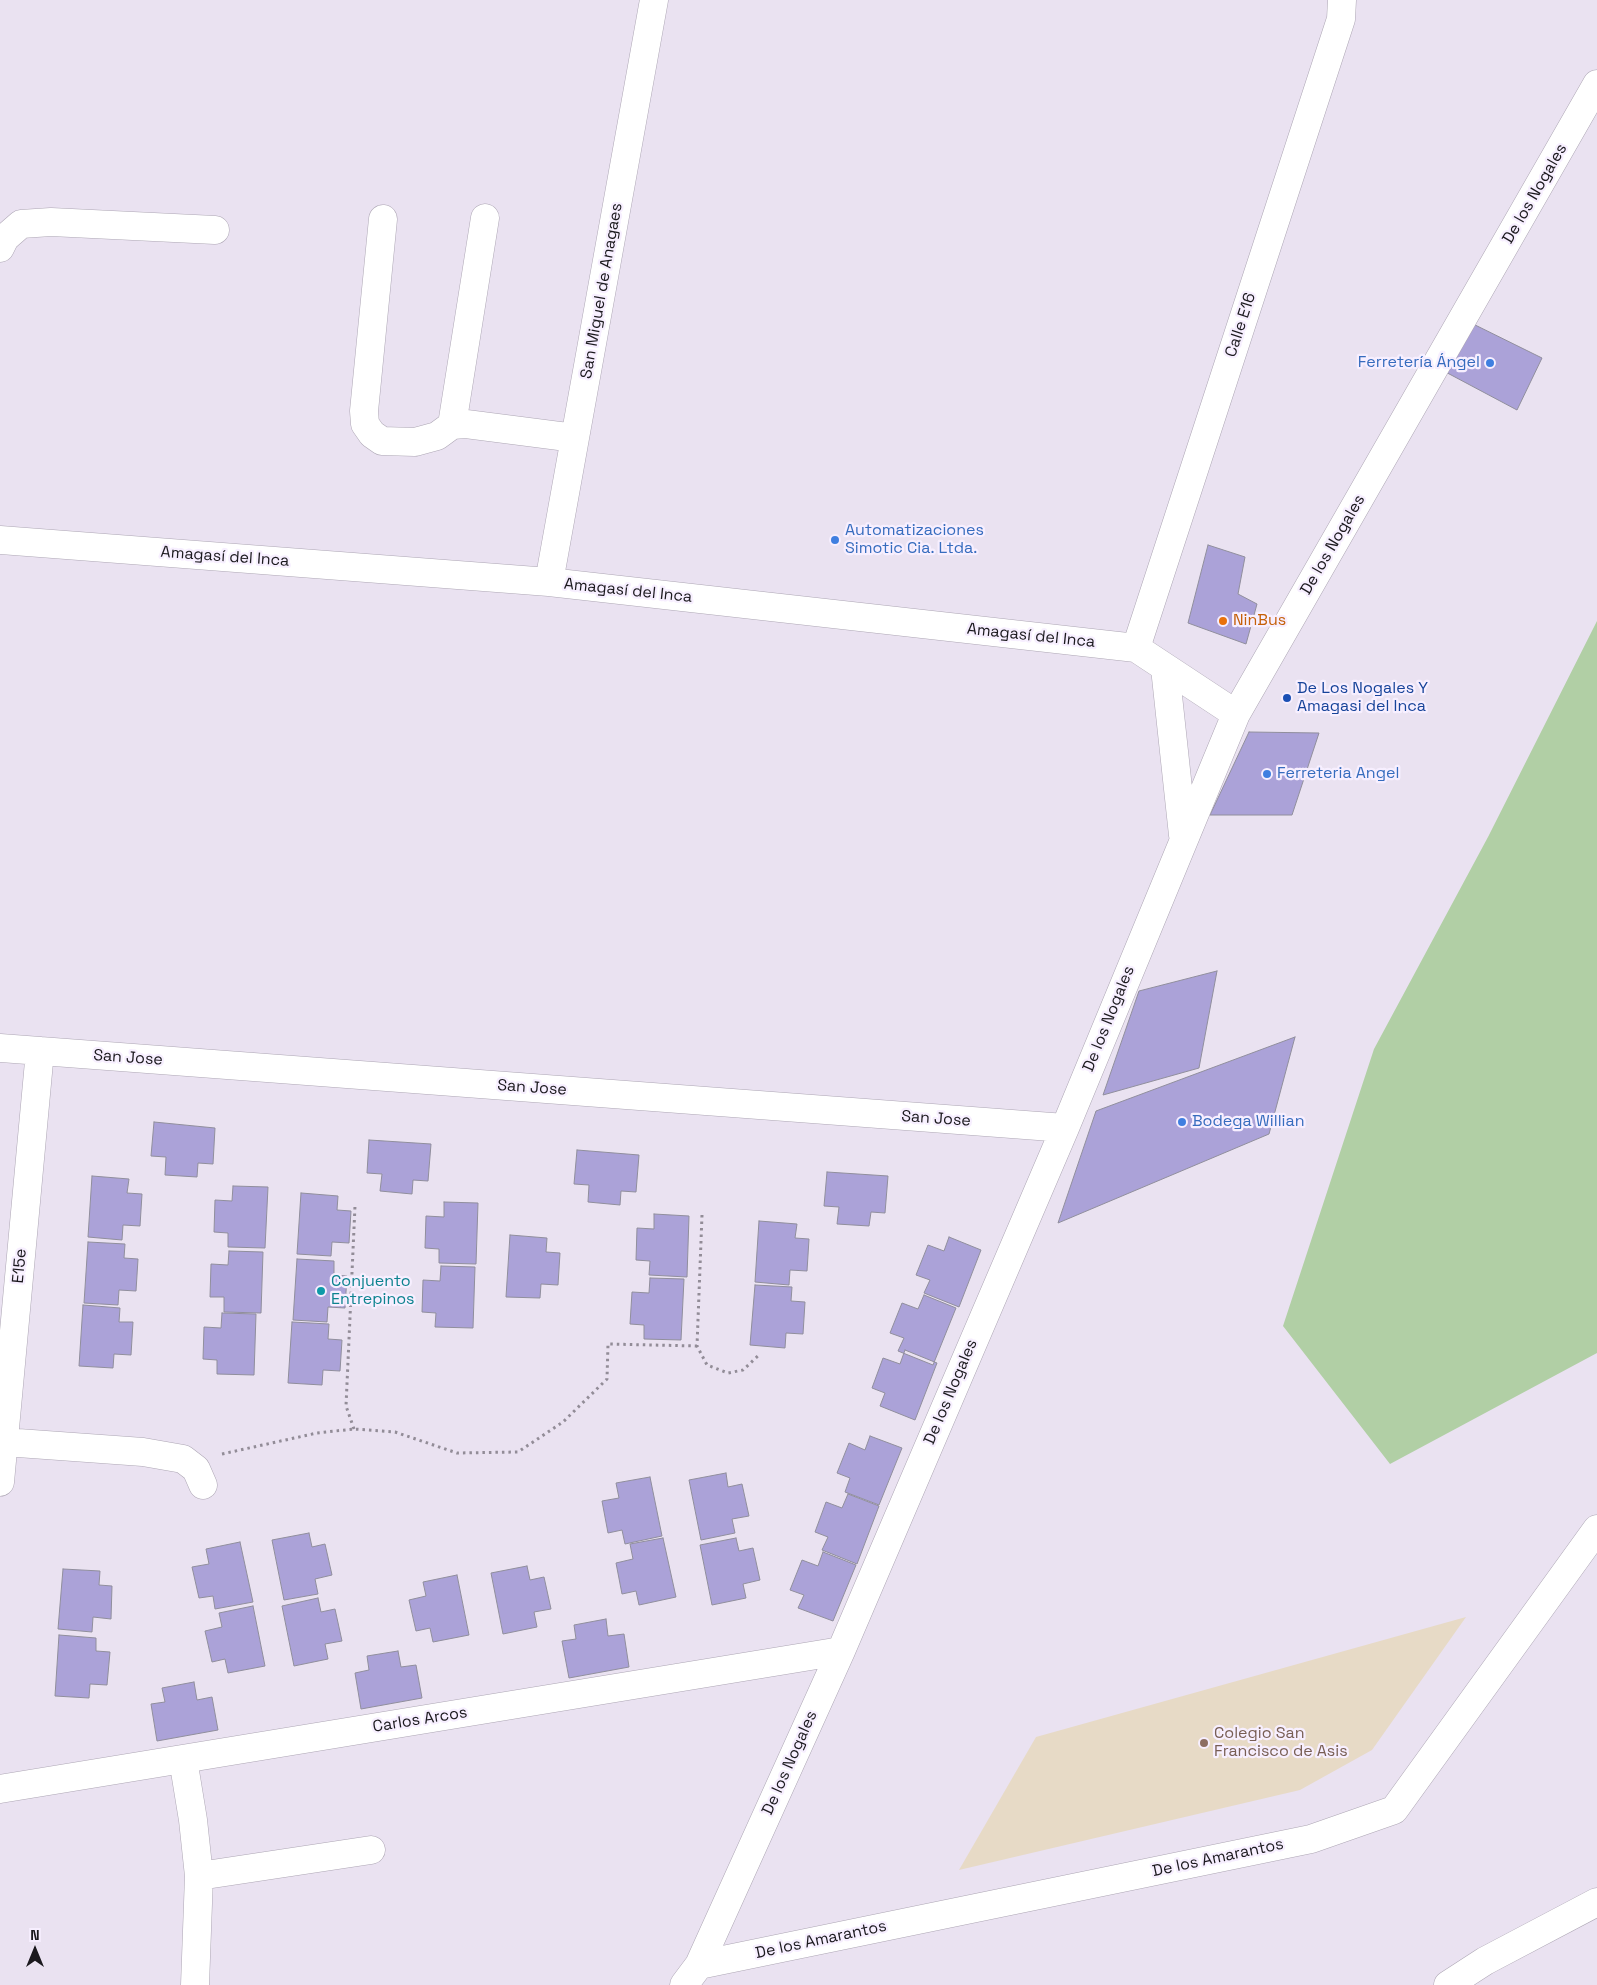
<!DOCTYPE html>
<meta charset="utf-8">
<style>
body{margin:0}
#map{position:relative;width:1597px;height:1985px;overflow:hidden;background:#eae2f1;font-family:"Space Grotesk",sans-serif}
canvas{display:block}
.north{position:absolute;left:10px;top:1925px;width:50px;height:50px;-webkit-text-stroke:4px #f7efff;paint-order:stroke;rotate:0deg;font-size:14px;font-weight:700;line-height:20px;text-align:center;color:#1b191e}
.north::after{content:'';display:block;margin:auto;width:18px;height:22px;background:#1b191e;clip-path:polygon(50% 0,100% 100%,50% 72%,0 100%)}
</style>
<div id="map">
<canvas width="1597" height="1985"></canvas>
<div class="north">N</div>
</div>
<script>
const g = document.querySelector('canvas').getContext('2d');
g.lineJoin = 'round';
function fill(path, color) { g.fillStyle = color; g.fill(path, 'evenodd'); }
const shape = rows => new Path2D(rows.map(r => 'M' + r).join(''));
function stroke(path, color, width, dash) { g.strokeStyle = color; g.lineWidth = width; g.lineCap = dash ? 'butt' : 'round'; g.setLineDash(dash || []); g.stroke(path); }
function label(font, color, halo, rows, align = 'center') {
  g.font = font + ' "Space Grotesk",sans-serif'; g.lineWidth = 4.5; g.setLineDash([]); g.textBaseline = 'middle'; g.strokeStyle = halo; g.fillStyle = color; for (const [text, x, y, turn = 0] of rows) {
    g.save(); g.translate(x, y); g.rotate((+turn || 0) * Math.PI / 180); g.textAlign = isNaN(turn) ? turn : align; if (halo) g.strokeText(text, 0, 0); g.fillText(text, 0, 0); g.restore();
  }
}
fill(shape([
 [1466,1617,1372,1750,1300,1790,959,1870,1036,1737]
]), '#e7dac6');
fill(shape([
 [1597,621,1597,1353,1390,1464,1283,1326,1374,1049,1488,837]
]), '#b1cfa5');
const building = shape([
 [1465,320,1542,358,1517,410,1438,368,1465,320],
 [1208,545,1245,557,1238,594,1257,604,1246,644,1188,623,1208,545],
 [1249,732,1319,733,1292,815,1210,815,1249,732],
 [1217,971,1199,1068,1103,1095,1139,991,1217,971],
 [1295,1037,1269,1134,1058,1223,1096,1111,1295,1037],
 [154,1122,215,1128,213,1164,198,1163,197,1177,165,1175,166,1157,151,1156,154,1122],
 [369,1140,431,1144,428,1181,413,1180,412,1194,380,1191,382,1174,367,1173,369,1140],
 [577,1150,639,1155,636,1192,621,1191,620,1205,588,1202,589,1185,574,1184,577,1150],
 [827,1172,888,1176,885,1213,871,1212,869,1226,837,1224,839,1207,824,1206,827,1172],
 [92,1176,129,1179,127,1193,142,1194,140,1226,123,1225,122,1240,88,1237,92,1176],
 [233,1186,268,1187,265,1248,228,1247,228,1233,214,1232,215,1200,232,1201,233,1186],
 [301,1193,338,1196,337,1210,351,1211,349,1243,332,1242,331,1256,297,1254,301,1193],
 [444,1202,478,1203,476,1264,439,1263,439,1249,425,1248,426,1216,444,1217,444,1202],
 [654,1214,689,1216,687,1277,649,1275,650,1261,636,1260,637,1228,654,1229,654,1214],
 [759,1221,797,1224,795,1238,809,1239,807,1271,790,1270,789,1285,755,1282,759,1221],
 [510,1235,547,1238,546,1252,560,1253,558,1285,541,1284,540,1298,506,1297,510,1235],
 [949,1237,981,1250,959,1307,924,1293,930,1280,916,1275,928,1245,944,1251,949,1237],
 [88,1242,125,1244,124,1258,138,1259,136,1291,119,1290,118,1305,84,1303,88,1242],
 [229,1251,263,1252,261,1313,224,1312,224,1297,210,1297,211,1264,228,1265,229,1251],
 [297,1259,334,1261,334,1275,347,1276,345,1308,328,1307,327,1322,293,1320,297,1259],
 [441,1266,475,1267,473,1328,435,1327,436,1313,422,1312,423,1280,440,1281,441,1266],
 [650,1278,684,1279,681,1340,644,1339,644,1325,630,1324,632,1292,649,1293,650,1278],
 [755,1285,792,1287,791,1301,805,1302,803,1334,786,1333,785,1348,750,1345,755,1285],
 [924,1295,956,1308,933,1365,898,1351,904,1338,890,1333,902,1303,918,1309,924,1295],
 [83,1305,120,1308,119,1322,133,1322,131,1355,114,1354,113,1368,79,1366,83,1305],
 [222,1313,256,1314,254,1375,217,1374,217,1360,203,1359,204,1327,221,1328,222,1313],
 [292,1322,329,1324,328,1339,342,1340,340,1371,323,1370,322,1385,288,1383,292,1322],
 [905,1350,937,1363,915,1420,880,1406,885,1393,872,1388,883,1358,900,1364,905,1350],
 [870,1436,902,1448,879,1505,845,1492,850,1478,837,1473,849,1443,865,1450,870,1436],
 [726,1473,728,1487,742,1484,749,1516,732,1519,735,1533,701,1540,689,1480,726,1473],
 [650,1477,662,1536,625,1544,622,1530,608,1533,602,1501,619,1498,616,1483,650,1477],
 [848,1494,879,1506,857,1564,822,1550,828,1537,815,1532,826,1502,842,1508,848,1494],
 [309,1533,312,1547,325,1544,332,1575,315,1579,318,1594,284,1600,272,1540,309,1533],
 [663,1538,676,1597,639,1605,636,1591,622,1594,616,1563,633,1559,630,1544,663,1538],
 [736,1538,739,1551,753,1548,760,1580,743,1584,746,1598,712,1605,700,1545,736,1538],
 [240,1542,253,1602,215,1609,213,1596,199,1598,192,1567,209,1564,206,1549,240,1542],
 [823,1552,856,1565,833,1621,798,1608,804,1595,790,1590,802,1560,818,1566,823,1552],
 [527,1566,530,1580,544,1577,551,1609,534,1612,537,1627,503,1634,491,1573,527,1566],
 [63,1569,100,1571,99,1585,112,1586,111,1619,93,1617,92,1632,58,1629,63,1569],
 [457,1575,469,1635,433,1642,430,1628,416,1631,409,1600,426,1596,423,1582,457,1575],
 [318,1598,321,1612,335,1609,342,1641,325,1644,328,1659,294,1666,282,1606,318,1598],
 [253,1606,265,1666,228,1673,225,1659,212,1662,205,1631,222,1627,219,1613,253,1606],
 [606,1619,608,1636,624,1634,629,1667,569,1678,562,1641,576,1639,574,1625,606,1619],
 [59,1635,96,1638,96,1651,110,1652,107,1685,90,1684,89,1698,55,1696,59,1635],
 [398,1651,401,1667,416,1665,422,1698,361,1709,355,1673,369,1670,367,1656,398,1651],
 [194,1682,197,1700,212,1697,218,1730,157,1741,151,1704,165,1702,162,1688,194,1682]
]);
fill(building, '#aba2d8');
stroke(building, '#908e9c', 1);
const minor = shape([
 [383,219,364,411,365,424,372,434,382,441,415,442,437,436,452,425,466,424,575,438],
 [0,248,5,238,21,224,51,222,215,230],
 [452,425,485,218],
 [0,540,549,582,1136,648,1236,714],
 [549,582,654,0],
 [1136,648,1341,19,1342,0],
 [1165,668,1183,835],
 [0,1048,1065,1128],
 [4,1442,143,1452,183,1459,196,1469,203,1485],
 [0,1482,40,1051],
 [183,1759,193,1820,199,1876,195,1985],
 [0,1789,841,1651],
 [199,1876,371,1850],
 [699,1965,1311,1839,1394,1810,1597,1529],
 [684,1985,699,1965,841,1651,1065,1128,1236,714,1597,84],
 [1448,1985,1485,1961,1597,1902]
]);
stroke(minor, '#ada6b4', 29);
stroke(shape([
 [702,1215,697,1346,707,1365,728,1373,743,1370,760,1354],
 [354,1429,346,1406,355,1206],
 [222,1454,317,1433,354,1429,395,1432,457,1453,518,1452,563,1422,607,1379,608,1344,697,1346]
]), '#928c97', 3, [2.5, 4]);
stroke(minor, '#fff', 28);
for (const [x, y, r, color] of [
 [1490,363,5,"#3f7fe0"],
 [835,540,5,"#3f7fe0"],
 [1223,621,5,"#e8710a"],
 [1287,698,5,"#1a4fb4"],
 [1267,774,5,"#3f7fe0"],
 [1182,1122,5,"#3f7fe0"],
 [321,1291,5,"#0f9aa8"],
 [1204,1743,5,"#8d6e63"]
]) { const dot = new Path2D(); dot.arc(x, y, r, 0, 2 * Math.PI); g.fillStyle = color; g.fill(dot); stroke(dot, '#f7efff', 2); }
label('16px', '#1b191e', '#f7efff', [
 ["De los Nogales",1535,194,-60],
 ["San Miguel de Anagaes",602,291,-80],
 ["Calle E16",1241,325,-72],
 ["De los Nogales",1333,545,-60],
 ["Amagasí del Inca",225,557,4],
 ["Amagasí del Inca",628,591,6],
 ["Amagasí del Inca",1031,636,6],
 ["De los Nogales",1109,1019,-68],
 ["San Jose",128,1058,4],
 ["San Jose",532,1088,4],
 ["San Jose",936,1119,4],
 ["E15e",20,1266,-85],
 ["De los Nogales",951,1392,-67],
 ["Carlos Arcos",420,1720,-9],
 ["De los Nogales",790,1763,-66],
 ["De los Amarantos",1218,1858,-12],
 ["De los Amarantos",821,1940,-12]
]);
label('16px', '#366cbe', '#f7efff', [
 ["Ferretería Ángel",1480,363,"right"],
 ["Automatizaciones",845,531],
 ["Simotic Cia. Ltda.",845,549],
 ["Ferreteria Angel",1277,774],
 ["Bodega Willian",1192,1122]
], 'left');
label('16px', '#c56008', '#f7efff', [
 ["NinBus",1233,621]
], 'left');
label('16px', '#164399', '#f7efff', [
 ["De Los Nogales Y",1297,689],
 ["Amagasi del Inca",1297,707]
], 'left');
label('16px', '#0d838f', '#f7efff', [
 ["Conjuento",331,1282],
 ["Entrepinos",331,1300]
], 'left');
label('16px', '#785e54', '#f7efff', [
 ["Colegio San",1214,1734],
 ["Francisco de Asis",1214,1752]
], 'left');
</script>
